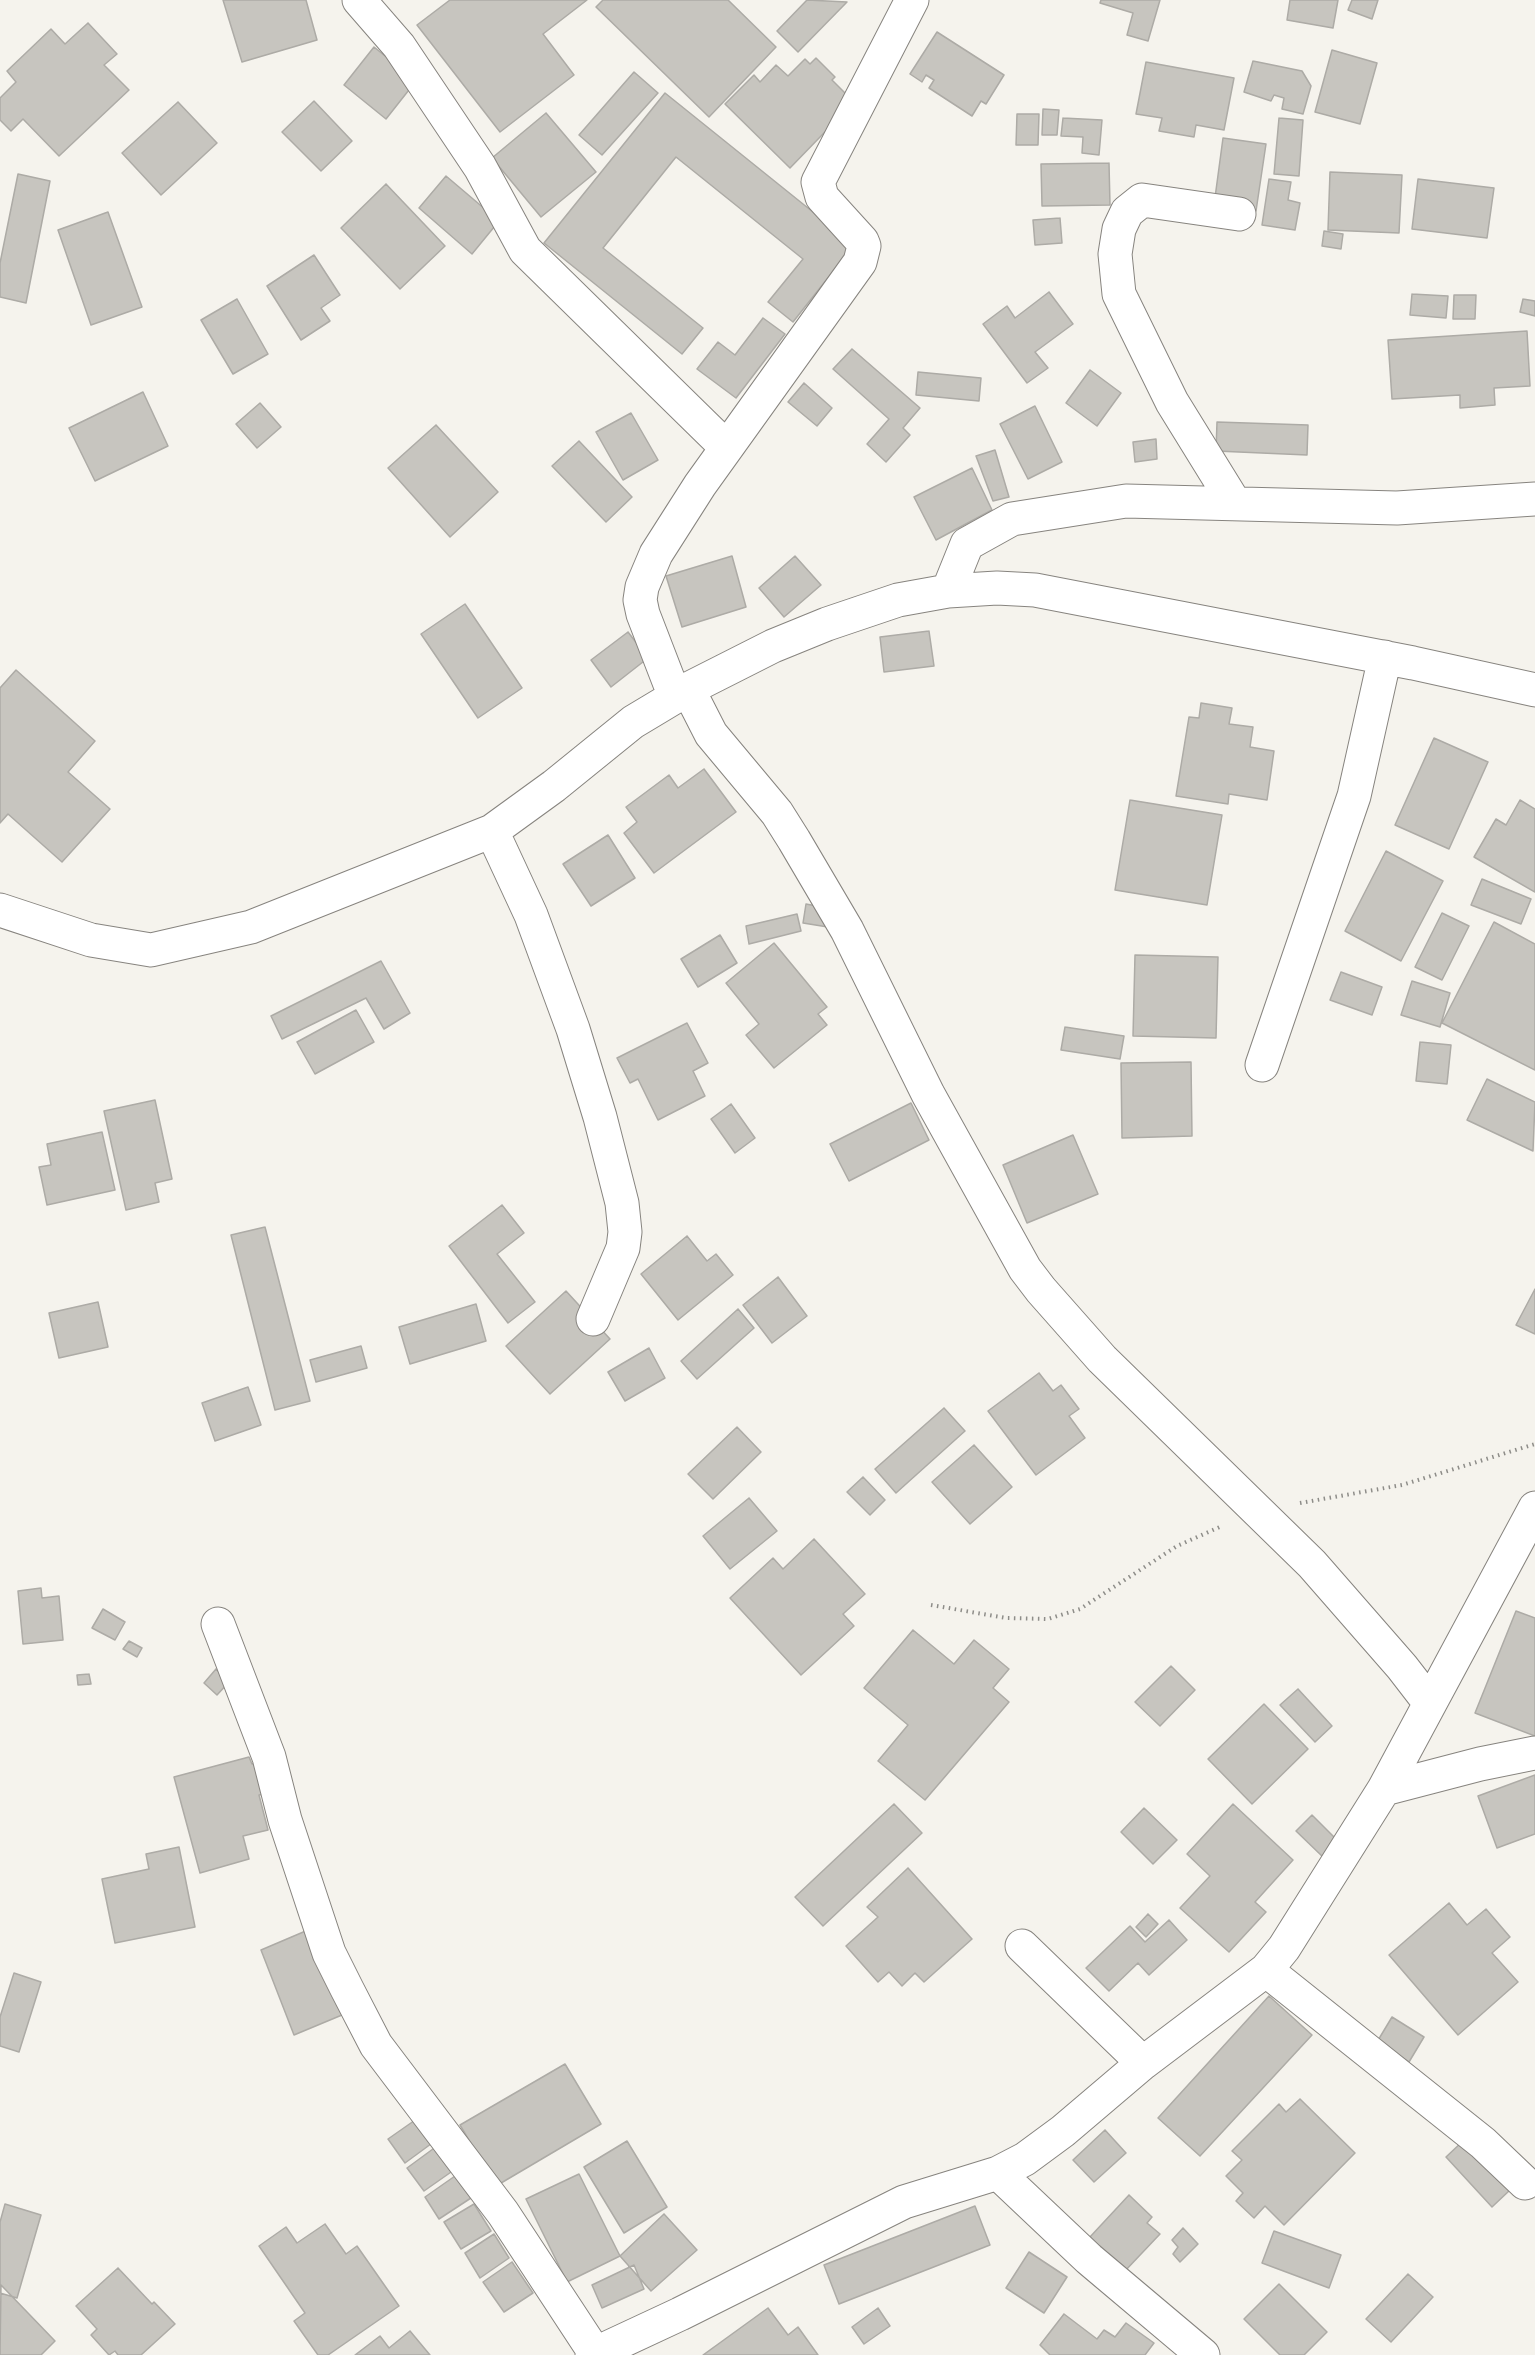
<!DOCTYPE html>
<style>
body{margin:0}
canvas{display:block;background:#f5f3ed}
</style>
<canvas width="1535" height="2355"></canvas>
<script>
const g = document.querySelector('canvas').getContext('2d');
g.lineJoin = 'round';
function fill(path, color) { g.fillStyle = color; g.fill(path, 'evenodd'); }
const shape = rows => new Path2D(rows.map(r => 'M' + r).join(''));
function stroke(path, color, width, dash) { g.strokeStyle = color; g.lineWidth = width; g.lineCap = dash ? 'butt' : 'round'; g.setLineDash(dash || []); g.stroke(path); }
const building = shape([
 [223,0,306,0,317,40,242,62,223,0],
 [450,0,587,0,543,34,574,75,500,132,417,25,450,0],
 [603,0,728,0,776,47,709,117,596,7,603,0],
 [807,0,847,2,798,52,777,31,807,0],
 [1101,0,1160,0,1148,41,1127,35,1133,13,1100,3,1101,0],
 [1290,0,1338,0,1333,28,1287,20,1290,0],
 [1352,0,1378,0,1372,19,1348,10,1352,0],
 [88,23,117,54,104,65,129,90,59,156,23,119,11,131,0,120,0,98,16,82,7,71,51,29,65,44,88,23],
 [937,32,1004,75,986,104,981,101,972,116,929,88,934,80,926,75,922,82,910,74,937,32],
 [374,47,416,81,386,119,344,85,374,47],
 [1332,50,1377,63,1360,124,1315,112,1332,50],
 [816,58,835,77,832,80,854,102,790,168,725,104,754,75,760,82,776,65,788,76,805,59,810,64,816,58],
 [1253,61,1302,71,1311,86,1303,114,1282,109,1284,98,1274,95,1271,101,1244,92,1253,61],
 [1146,62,1234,78,1224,130,1196,125,1194,137,1159,131,1162,118,1136,114,1146,62],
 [634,72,658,93,602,155,579,135,634,72],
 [665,93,854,245,793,322,768,302,803,259,676,157,603,248,703,328,682,354,544,243,665,93],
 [314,101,352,141,321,171,282,132,314,101],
 [178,102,217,143,161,195,122,153,178,102],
 [1043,109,1059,110,1057,135,1042,135,1043,109],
 [546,113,596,172,541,217,492,158,546,113],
 [1017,114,1039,114,1038,145,1016,145,1017,114],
 [1063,118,1102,120,1099,155,1082,153,1083,137,1061,136,1063,118],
 [1279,118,1303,120,1299,176,1274,174,1279,118],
 [1223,138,1266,144,1256,211,1214,205,1223,138],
 [1109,163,1110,205,1042,206,1041,164,1109,163],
 [1330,172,1402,175,1399,233,1328,230,1330,172],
 [18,174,50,181,26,303,0,297,0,263,18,174],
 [446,176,499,221,472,254,419,208,446,176],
 [1269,179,1291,182,1288,200,1300,203,1295,230,1262,225,1269,179],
 [1418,179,1494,188,1487,238,1412,229,1418,179],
 [386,184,445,246,400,289,341,228,386,184],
 [108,212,142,307,91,325,58,230,108,212],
 [1060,218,1062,243,1035,245,1033,220,1060,218],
 [1324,231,1343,234,1341,249,1322,246,1324,231],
 [314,255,340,295,321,308,330,321,301,340,267,286,314,255],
 [1049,292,1073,324,1035,352,1048,368,1027,383,983,324,1007,306,1015,318,1049,292],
 [1412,294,1448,296,1446,318,1410,315,1412,294],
 [1454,295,1476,295,1475,319,1453,319,1454,295],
 [237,299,268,354,233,374,201,320,237,299],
 [1523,299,1535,301,1535,316,1520,312,1523,299],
 [763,318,785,334,736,398,697,369,718,342,735,355,763,318],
 [1527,331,1530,386,1494,388,1495,405,1460,408,1460,395,1392,399,1388,340,1527,331],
 [852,349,920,408,903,428,910,435,886,462,867,444,889,419,833,369,852,349],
 [1090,370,1121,393,1097,426,1066,403,1090,370],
 [918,372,981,378,979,401,916,395,918,372],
 [804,383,832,408,817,426,788,402,804,383],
 [143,392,168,446,95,481,69,428,143,392],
 [260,403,281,427,257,448,236,424,260,403],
 [1035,406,1062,462,1028,479,1000,424,1035,406],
 [631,413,658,460,623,480,596,432,631,413],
 [1217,422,1308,425,1307,455,1216,451,1217,422],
 [436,425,498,492,450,537,388,468,436,425],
 [1156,439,1157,459,1135,462,1133,442,1156,439],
 [579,441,632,497,606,522,552,466,579,441],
 [995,450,1009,497,993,501,976,456,995,450],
 [972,468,992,510,936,540,914,497,972,468],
 [732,556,746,607,682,627,666,576,732,556],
 [795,556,821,585,784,617,759,588,795,556],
 [465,604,522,688,478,718,421,634,465,604],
 [929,631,934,666,884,672,880,637,929,631],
 [628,632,648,658,611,687,591,660,628,632],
 [16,670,95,741,68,772,110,809,62,862,8,814,0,823,0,688,16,670],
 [1201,703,1232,708,1229,724,1253,727,1250,747,1274,751,1267,800,1229,794,1228,804,1176,796,1189,717,1199,718,1201,703],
 [1434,738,1488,762,1449,849,1395,825,1434,738],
 [704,769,736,812,654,873,624,833,637,822,626,807,669,775,678,788,704,769],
 [1130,800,1222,815,1207,905,1115,890,1130,800],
 [1520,800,1535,809,1535,892,1474,857,1496,819,1506,825,1520,800],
 [608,835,635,878,591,906,563,864,608,835],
 [1386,851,1443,881,1401,961,1345,931,1386,851],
 [1482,879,1531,899,1521,924,1471,905,1482,879],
 [806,904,827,908,834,928,803,923,806,904],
 [1442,913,1469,926,1442,980,1415,967,1442,913],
 [797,914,801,931,749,944,746,926,797,914],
 [1494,922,1535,944,1535,1070,1442,1023,1494,922],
 [720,935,737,963,698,987,681,959,720,935],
 [774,943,827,1007,818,1014,827,1025,774,1068,746,1035,759,1024,726,983,774,943],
 [1135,955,1218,957,1216,1038,1133,1036,1135,955],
 [381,961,410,1013,384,1029,366,998,282,1039,271,1016,381,961],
 [1341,972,1382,987,1372,1015,1330,1000,1341,972],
 [1412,981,1450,993,1440,1027,1401,1015,1412,981],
 [356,1010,374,1042,315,1074,297,1042,356,1010],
 [687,1023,708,1063,693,1071,705,1096,658,1120,638,1079,630,1083,617,1058,687,1023],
 [1065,1027,1124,1036,1120,1059,1061,1050,1065,1027],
 [1420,1042,1451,1045,1447,1084,1416,1081,1420,1042],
 [1191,1062,1192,1136,1122,1138,1121,1063,1191,1062],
 [1487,1079,1535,1102,1533,1151,1467,1120,1487,1079],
 [155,1100,172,1179,155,1183,159,1202,126,1210,104,1111,155,1100],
 [911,1103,929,1140,849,1181,830,1144,911,1103],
 [731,1104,755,1138,735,1153,711,1119,731,1104],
 [102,1132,115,1190,47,1205,39,1167,51,1165,47,1144,102,1132],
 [1073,1135,1098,1194,1027,1223,1003,1165,1073,1135],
 [502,1205,524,1233,497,1254,535,1302,508,1323,449,1246,502,1205],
 [265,1227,310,1401,275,1410,231,1235,265,1227],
 [687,1236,707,1261,716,1254,733,1275,678,1320,641,1274,687,1236],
 [778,1277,807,1316,772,1343,743,1305,778,1277],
 [1535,1289,1535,1334,1516,1325,1535,1289],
 [566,1291,610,1339,550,1394,506,1346,566,1291],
 [98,1302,108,1347,59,1358,49,1313,98,1302],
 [476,1304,486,1341,410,1364,399,1327,476,1304],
 [738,1309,754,1328,697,1379,681,1361,738,1309],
 [361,1346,367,1368,316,1382,310,1360,361,1346],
 [649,1348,665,1378,625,1401,608,1372,649,1348],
 [1039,1373,1053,1391,1061,1385,1079,1409,1069,1416,1085,1438,1036,1475,988,1411,1039,1373],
 [248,1387,261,1425,215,1441,202,1403,248,1387],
 [944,1408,965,1431,896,1493,875,1469,944,1408],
 [737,1427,761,1452,713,1499,688,1474,737,1427],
 [974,1445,1012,1487,970,1524,932,1482,974,1445],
 [863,1477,885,1500,870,1515,847,1492,863,1477],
 [749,1498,777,1531,730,1569,703,1536,749,1498],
 [814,1539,865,1594,843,1614,854,1626,801,1675,730,1598,773,1558,783,1569,814,1539],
 [41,1588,42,1598,59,1596,63,1640,23,1644,18,1591,41,1588],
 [103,1609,125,1622,115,1640,92,1628,103,1609],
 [1516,1611,1535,1618,1535,1736,1475,1713,1516,1611],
 [913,1630,954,1664,974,1640,1009,1669,993,1688,1009,1702,925,1800,878,1761,908,1725,864,1688,913,1630],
 [129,1641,142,1648,137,1657,123,1649,129,1641],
 [1171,1666,1195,1690,1160,1726,1135,1702,1171,1666],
 [216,1669,229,1682,217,1695,204,1683,216,1669],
 [89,1674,91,1684,78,1685,77,1675,89,1674],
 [1298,1689,1332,1726,1315,1742,1280,1705,1298,1689],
 [1264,1704,1308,1749,1252,1804,1208,1759,1264,1704],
 [249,1757,252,1764,261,1762,269,1793,259,1795,268,1830,243,1836,249,1859,200,1873,174,1777,249,1757],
 [1535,1775,1535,1834,1497,1848,1478,1796,1535,1775],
 [894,1804,922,1833,823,1926,795,1897,894,1804],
 [1233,1804,1293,1860,1255,1902,1266,1912,1229,1952,1180,1908,1210,1876,1187,1854,1233,1804],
 [1144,1808,1177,1840,1153,1864,1121,1832,1144,1808],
 [1312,1815,1339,1842,1324,1858,1296,1831,1312,1815],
 [179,1847,195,1927,115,1943,102,1879,149,1869,146,1854,179,1847],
 [908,1868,972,1939,924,1982,915,1973,902,1986,889,1972,878,1982,846,1946,878,1917,867,1907,908,1868],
 [1449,1903,1467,1925,1486,1909,1510,1937,1492,1953,1518,1982,1458,2035,1389,1955,1449,1903],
 [1148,1914,1158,1924,1146,1937,1136,1927,1148,1914],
 [1169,1920,1187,1940,1149,1975,1138,1963,1109,1991,1086,1968,1130,1926,1145,1942,1169,1920],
 [308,1930,342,2015,294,2035,261,1950,308,1930],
 [14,1973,41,1982,19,2052,0,2046,0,2017,14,1973],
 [1269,1996,1312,2035,1200,2156,1158,2118,1269,1996],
 [1392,2017,1424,2037,1409,2062,1377,2042,1392,2017],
 [565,2064,601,2124,496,2186,460,2125,565,2064],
 [1300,2099,1355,2153,1284,2225,1265,2206,1254,2218,1236,2201,1243,2193,1226,2176,1242,2160,1232,2151,1279,2104,1286,2112,1300,2099],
 [418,2118,435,2141,405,2163,388,2139,418,2118],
 [1105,2130,1126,2153,1094,2182,1073,2160,1105,2130],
 [627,2141,667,2207,624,2233,584,2167,627,2141],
 [1463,2141,1510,2190,1492,2207,1446,2157,1463,2141],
 [437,2146,454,2170,424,2191,407,2168,437,2146],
 [579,2174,620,2256,567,2282,526,2199,579,2174],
 [455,2176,471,2198,439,2219,425,2197,455,2176],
 [1129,2195,1152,2217,1147,2223,1160,2234,1124,2272,1089,2238,1129,2195],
 [5,2204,41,2215,17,2298,0,2293,0,2222,5,2204],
 [474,2204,491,2231,461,2249,444,2222,474,2204],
 [975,2206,990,2245,839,2304,824,2265,975,2206],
 [664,2214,697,2250,651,2291,620,2256,664,2214],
 [325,2224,346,2254,357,2246,399,2306,328,2355,318,2355,294,2321,305,2313,259,2246,286,2227,297,2243,325,2224],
 [1183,2228,1198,2244,1180,2262,1173,2254,1178,2247,1172,2240,1183,2228],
 [1274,2231,1341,2255,1329,2288,1262,2263,1274,2231],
 [494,2234,509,2258,480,2278,465,2253,494,2234],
 [1029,2252,1067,2277,1044,2313,1006,2288,1029,2252],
 [512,2262,533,2293,504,2312,483,2282,512,2262],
 [634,2265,644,2289,602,2308,592,2285,634,2265],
 [118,2268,152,2304,154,2302,175,2324,141,2355,118,2355,115,2351,109,2355,91,2335,97,2329,76,2306,118,2268],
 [1408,2274,1433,2297,1391,2342,1366,2319,1408,2274],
 [1279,2284,1327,2332,1304,2355,1280,2355,1244,2319,1279,2284],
 [1,2285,55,2341,41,2355,0,2355,1,2285],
 [768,2308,788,2335,798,2327,818,2355,703,2355,768,2308],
 [878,2308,890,2326,864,2344,852,2327,878,2308],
 [1064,2314,1097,2339,1104,2330,1115,2337,1126,2323,1154,2343,1145,2355,1050,2355,1040,2345,1064,2314],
 [410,2331,430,2355,355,2355,380,2336,389,2348,410,2331]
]);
fill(building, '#c7c5bf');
stroke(building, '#adaba6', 1.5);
const minor = shape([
 [359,0,399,46,480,167,525,250,726,447],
 [1235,504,1172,402,1119,294,1115,254,1119,229,1127,212,1142,200,1239,214],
 [948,591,967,544,1012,519,1126,501,1397,508,1535,499],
 [688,689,711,734,777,813,794,840,847,930,928,1094,1025,1269,1041,1290,1102,1359,1312,1564,1402,1667,1429,1702],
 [675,697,643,614,640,600,642,587,656,554,700,485,860,262,864,246,862,241,822,197,818,182,912,0],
 [492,831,531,915,573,1029,600,1117,622,1203,625,1232,623,1248,593,1319],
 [0,910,91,940,151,950,251,927,492,831,554,786,633,722,688,689,773,646,827,624,898,600,948,591,997,588,1035,590,1413,663,1535,690],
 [1262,1065,1354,796,1385,657],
 [218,1624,269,1757,285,1820,329,1953,347,1989,376,2045,503,2213,595,2353],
 [1384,1789,1480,1764,1535,1753],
 [1022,1946,1143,2063],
 [1266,1970,1483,2143,1525,2183],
 [998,2173,1089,2259,1203,2355],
 [592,2355,680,2314,904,2202,998,2173,1025,2159,1063,2131,1143,2063,1266,1970,1284,1948,1384,1789,1535,1508]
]);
stroke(minor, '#87847f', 35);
stroke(shape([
 [1300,1503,1402,1485,1535,1444],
 [931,1605,1006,1618,1048,1619,1080,1609,1177,1546,1222,1526]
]), '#8e8d89', 4, [1.5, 4.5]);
stroke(minor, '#fff', 33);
</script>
